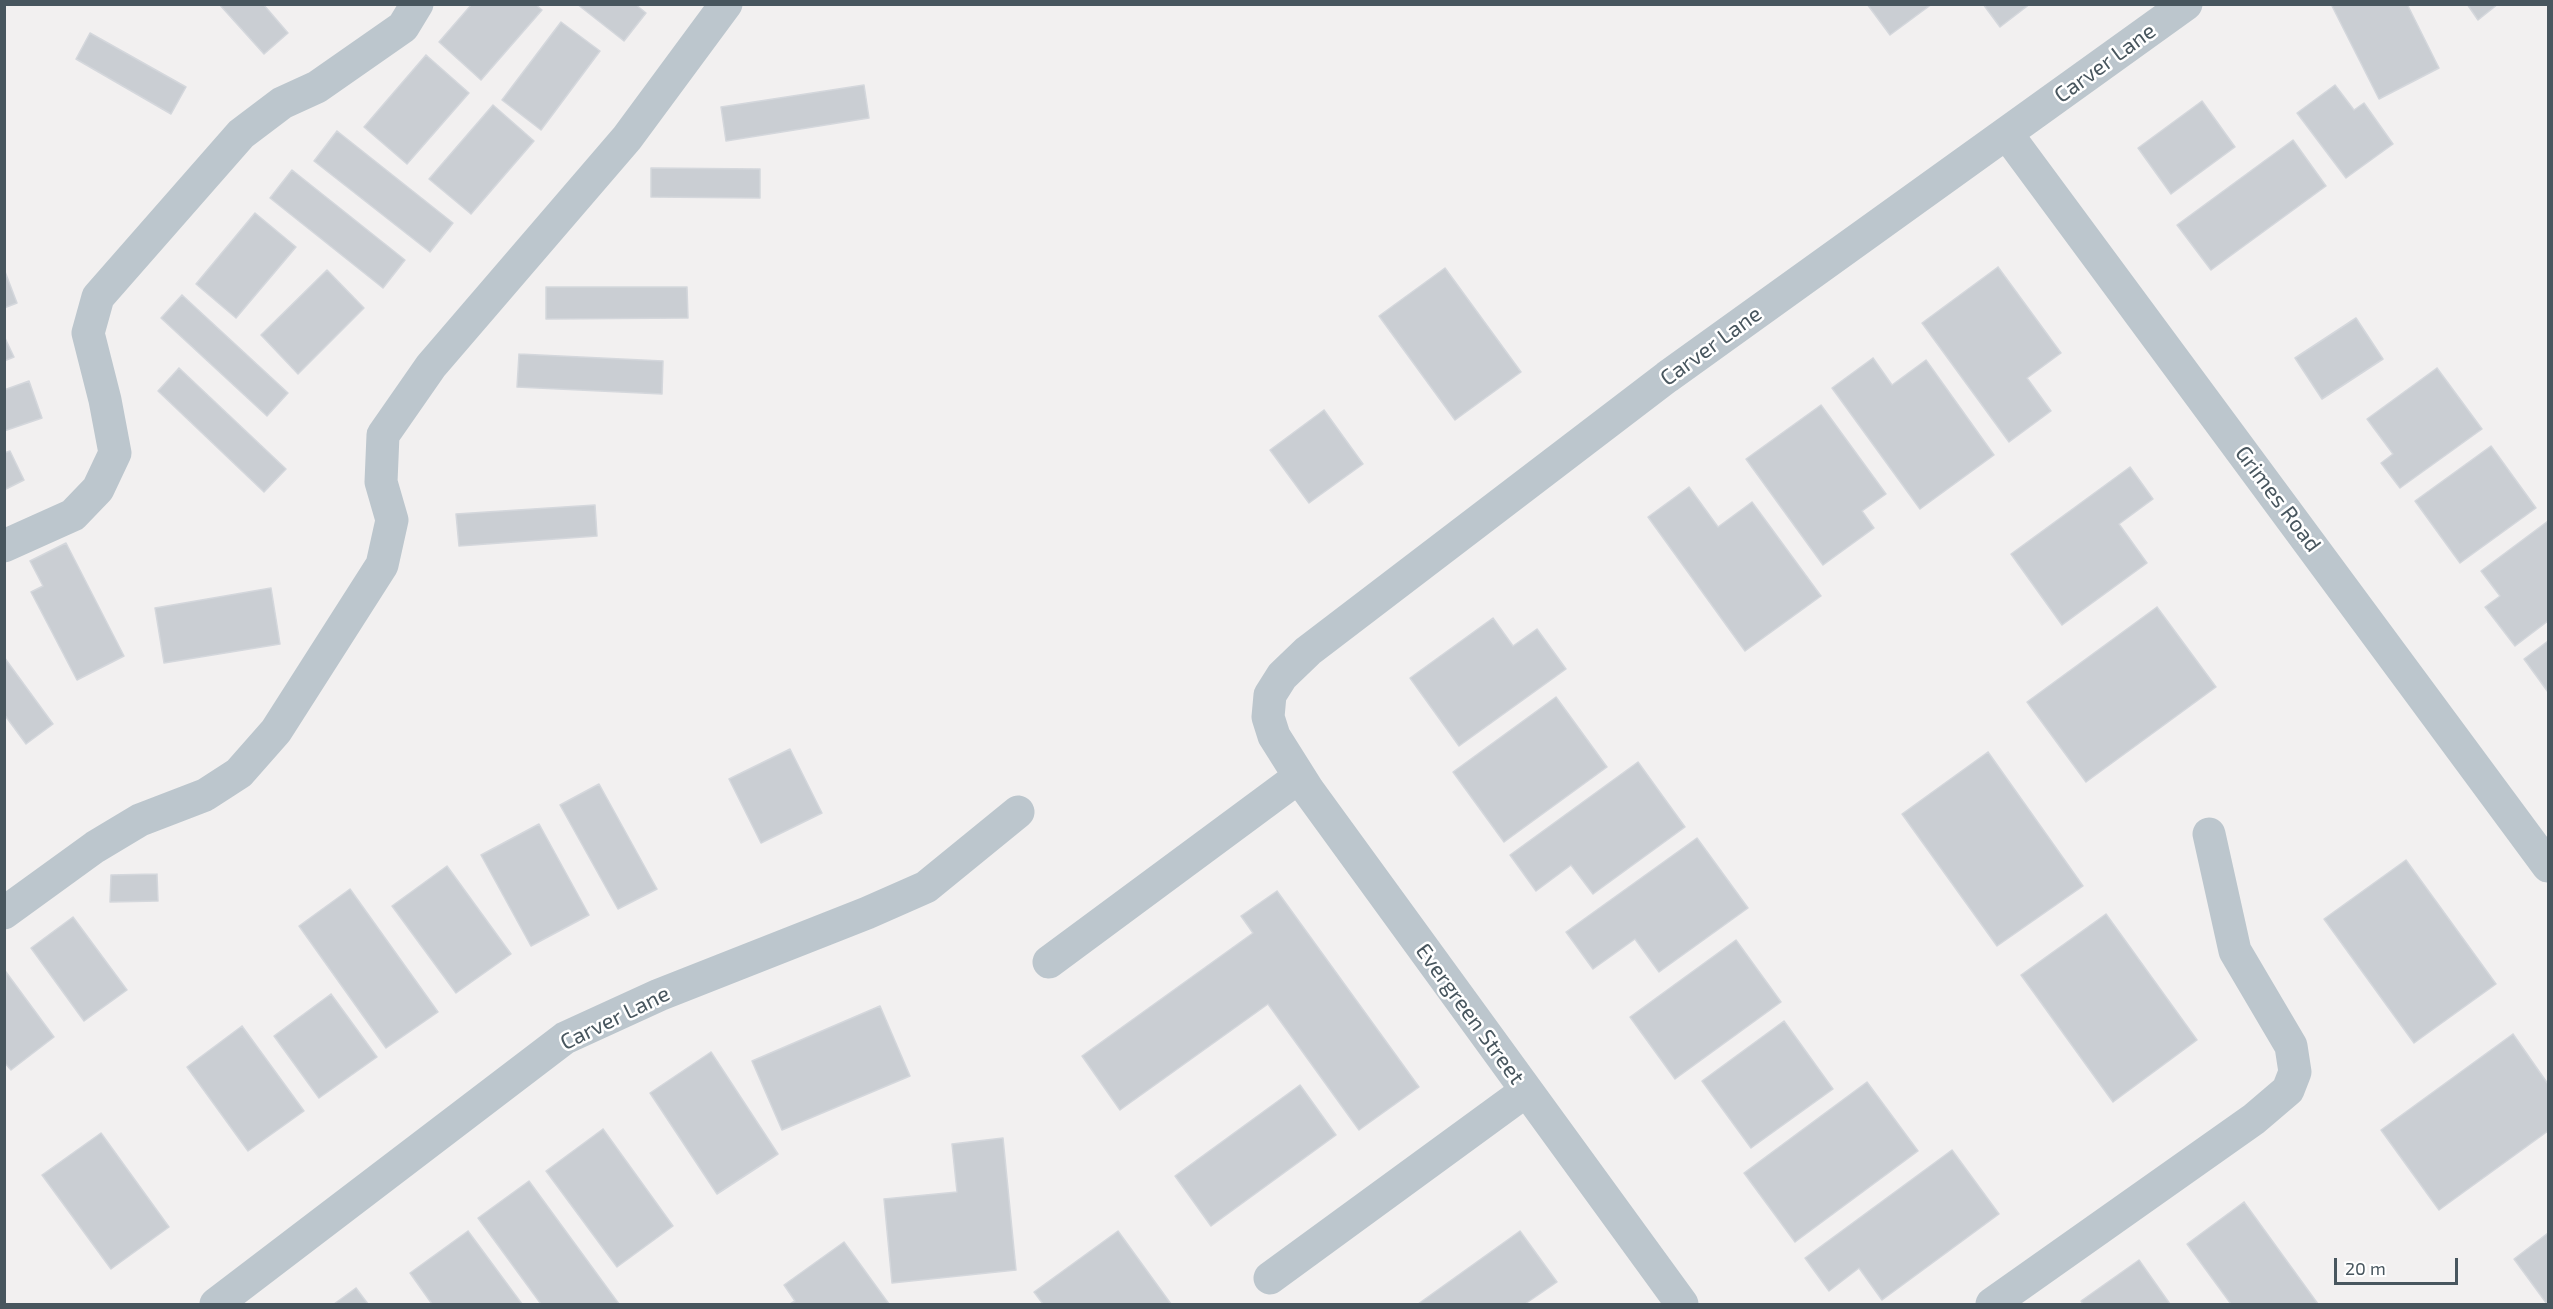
<!DOCTYPE html>
<style>
body{margin:0}
#map{position:relative;width:2553px;height:1309px;overflow:hidden;background:#f2f0f0;font-family:"Exo 2",sans-serif}
canvas{display:block}
.frame{position:absolute;inset:0;border:6px solid #48565e;pointer-events:none}
.scale{position:absolute;left:2334px;top:1258px;width:124px;height:27px;box-sizing:border-box;border:3px solid #48565e;border-top:0;padding-left:8px;font-size:18px;line-height:21px;white-space:nowrap;color:#48565e;-webkit-text-stroke:4px #fff;paint-order:stroke}
</style>
<div id="map">
<canvas width="2553" height="1309"></canvas>
<div class="frame"></div>
<div class="scale">20 m</div>
</div>
<script>
const g = document.querySelector('canvas').getContext('2d');
g.lineJoin = 'round';
function fill(path, color) { g.fillStyle = color; g.fill(path, 'evenodd'); }
const shape = rows => new Path2D(rows.map(r => 'M' + r).join(''));
function stroke(path, color, width, dash) { g.strokeStyle = color; g.lineWidth = width; g.lineCap = dash ? 'butt' : 'round'; g.setLineDash(dash || []); g.stroke(path); }
function label(font, color, halo, rows, align = 'center') {
  g.font = font + ' "Exo 2",sans-serif'; g.lineWidth = 5; g.setLineDash([]); g.textBaseline = 'middle'; g.strokeStyle = halo; g.fillStyle = color; for (const [text, x, y, turn = 0] of rows) {
    g.save(); g.translate(x, y); g.rotate((+turn || 0) * Math.PI / 180); g.textAlign = isNaN(turn) ? turn : align; if (halo) g.strokeText(text, 0, 0); g.fillText(text, 0, 0); g.restore();
  }
}
const building = shape([
 [219,4,263,4,288,33,264,54,219,4],
 [472,4,535,4,542,10,481,80,439,42,472,4],
 [577,4,635,4,646,13,624,41,577,4],
 [1867,4,1932,4,1890,35,1867,4],
 [1983,4,2030,4,2000,27,1983,4],
 [2331,4,2407,4,2439,68,2379,99,2331,4],
 [2467,4,2498,4,2478,20,2467,4],
 [561,22,600,51,541,130,502,100,561,22],
 [90,33,186,87,171,114,76,59,90,33],
 [426,55,469,93,407,164,364,127,426,55],
 [864,85,869,118,726,141,721,107,864,85],
 [2335,85,2354,110,2364,103,2393,144,2346,178,2297,113,2335,85],
 [2202,101,2235,147,2171,194,2138,148,2202,101],
 [493,105,534,141,471,214,429,179,493,105],
 [337,131,453,223,430,252,314,161,337,131],
 [2293,140,2326,186,2211,270,2177,225,2293,140],
 [651,168,760,169,760,198,651,197,651,168],
 [292,170,405,260,383,288,270,198,292,170],
 [255,213,296,247,236,318,196,284,255,213],
 [1998,267,2061,353,2027,378,2051,411,2009,442,1922,323,1998,267],
 [1445,268,1521,372,1455,420,1379,316,1445,268],
 [4,269,17,303,4,308,4,269],
 [327,270,364,308,298,374,261,335,327,270],
 [546,287,687,287,688,318,546,319,546,287],
 [182,295,288,393,267,416,161,318,182,295],
 [2356,318,2383,359,2322,399,2295,358,2356,318],
 [4,336,14,357,4,361,4,336],
 [519,354,663,361,662,394,517,387,519,354],
 [1873,358,1892,385,1926,360,1994,455,1920,509,1832,388,1873,358],
 [179,368,286,469,264,492,158,391,179,368],
 [2437,368,2482,429,2400,488,2381,463,2393,454,2367,419,2437,368],
 [29,381,42,418,4,431,4,390,29,381],
 [1821,405,1886,494,1862,511,1874,528,1823,565,1746,459,1821,405],
 [1324,410,1363,464,1309,503,1270,450,1324,410],
 [2491,446,2536,508,2460,563,2415,501,2491,446],
 [10,451,24,480,4,490,4,453,10,451],
 [2130,467,2153,499,2119,524,2147,563,2062,625,2011,554,2130,467],
 [1689,487,1718,527,1752,502,1821,596,1745,651,1648,517,1689,487],
 [595,505,597,536,459,546,456,514,595,505],
 [2548,521,2548,621,2515,646,2485,607,2500,596,2481,571,2548,521],
 [66,543,124,656,77,680,31,592,43,586,30,561,66,543],
 [271,588,280,644,164,663,155,608,271,588],
 [2157,607,2216,687,2086,782,2027,702,2157,607],
 [1493,618,1513,646,1537,629,1566,669,1459,746,1410,678,1493,618],
 [2548,641,2548,692,2524,659,2548,641],
 [4,657,53,724,26,744,4,714,4,657],
 [1556,697,1607,767,1504,842,1453,772,1556,697],
 [790,749,822,813,761,843,729,779,790,749],
 [1988,752,2083,886,1997,946,1902,814,1988,752],
 [1638,762,1685,827,1593,894,1571,865,1536,891,1510,855,1638,762],
 [599,784,657,889,618,909,560,805,599,784],
 [539,824,589,915,531,946,481,855,539,824],
 [1697,838,1748,908,1659,972,1635,939,1593,969,1566,932,1697,838],
 [2406,860,2496,984,2414,1043,2324,919,2406,860],
 [447,866,511,954,456,993,392,906,447,866],
 [157,874,158,901,110,902,111,875,157,874],
 [350,889,438,1012,386,1048,299,926,350,889],
 [1277,891,1419,1087,1359,1130,1268,1004,1120,1110,1082,1056,1253,933,1241,916,1277,891],
 [2106,914,2197,1040,2113,1102,2021,975,2106,914],
 [73,917,127,990,84,1021,31,948,73,917],
 [1736,940,1781,1002,1675,1079,1630,1017,1736,940],
 [6,972,54,1037,11,1070,4,1062,6,972],
 [331,994,377,1057,319,1098,274,1036,331,994],
 [880,1006,910,1076,782,1130,752,1061,880,1006],
 [1784,1021,1833,1089,1751,1148,1702,1081,1784,1021],
 [242,1026,304,1111,248,1151,187,1067,242,1026],
 [2513,1034,2548,1084,2548,1131,2439,1210,2381,1130,2513,1034],
 [711,1052,778,1154,717,1194,650,1093,711,1052],
 [1867,1082,1918,1151,1795,1242,1744,1173,1867,1082],
 [1300,1085,1336,1135,1211,1226,1175,1176,1300,1085],
 [603,1129,673,1226,617,1267,546,1171,603,1129],
 [101,1133,169,1227,111,1269,42,1175,101,1133],
 [1003,1138,1016,1270,892,1283,884,1199,957,1192,952,1144,1003,1138],
 [1952,1150,1999,1214,1882,1300,1859,1268,1829,1291,1805,1258,1952,1150],
 [529,1181,619,1304,541,1304,478,1218,529,1181],
 [2244,1202,2318,1304,2231,1304,2187,1244,2244,1202],
 [468,1231,522,1304,432,1304,410,1273,468,1231],
 [1118,1231,1171,1304,1043,1304,1034,1292,1118,1231],
 [1520,1231,1557,1282,1525,1304,1418,1304,1520,1231],
 [2548,1233,2548,1304,2547,1304,2514,1259,2548,1233],
 [844,1242,889,1304,790,1304,795,1301,784,1285,844,1242],
 [2139,1260,2170,1304,2083,1304,2081,1301,2139,1260],
 [356,1288,368,1304,334,1304,356,1288]
]);
fill(building, '#caced3');
stroke(building, '#d4d7dc', 1.5);
stroke(shape([
 [2007,134,2548,866],
 [4,546,73,515,98,489,115,453,105,400,88,333,98,297,241,134,282,103,317,87,403,27,417,4],
 [4,913,95,847,140,820,205,795,239,773,276,731,382,565,392,520,381,482,383,435,431,366,627,138,726,4],
 [1049,962,1299,777],
 [1270,1278,1526,1091],
 [216,1304,565,1038,659,995,867,913,926,887,1018,812],
 [1682,1304,1308,790,1274,736,1268,717,1270,695,1282,676,1308,651,1667,377,2186,4],
 [1992,1304,2254,1119,2288,1090,2295,1072,2291,1046,2235,951,2209,834]
]), '#bcc6cd', 33);
label('22px', '#48565e', '#fff', [
 ["Carver Lane",2105,63,-36],
 ["Carver Lane",1711,346,-36],
 ["Grimes Road",2278,499,53],
 ["Evergreen Street",1470,1014,54],
 ["Carver Lane",615,1018,-26]
]);
</script>
